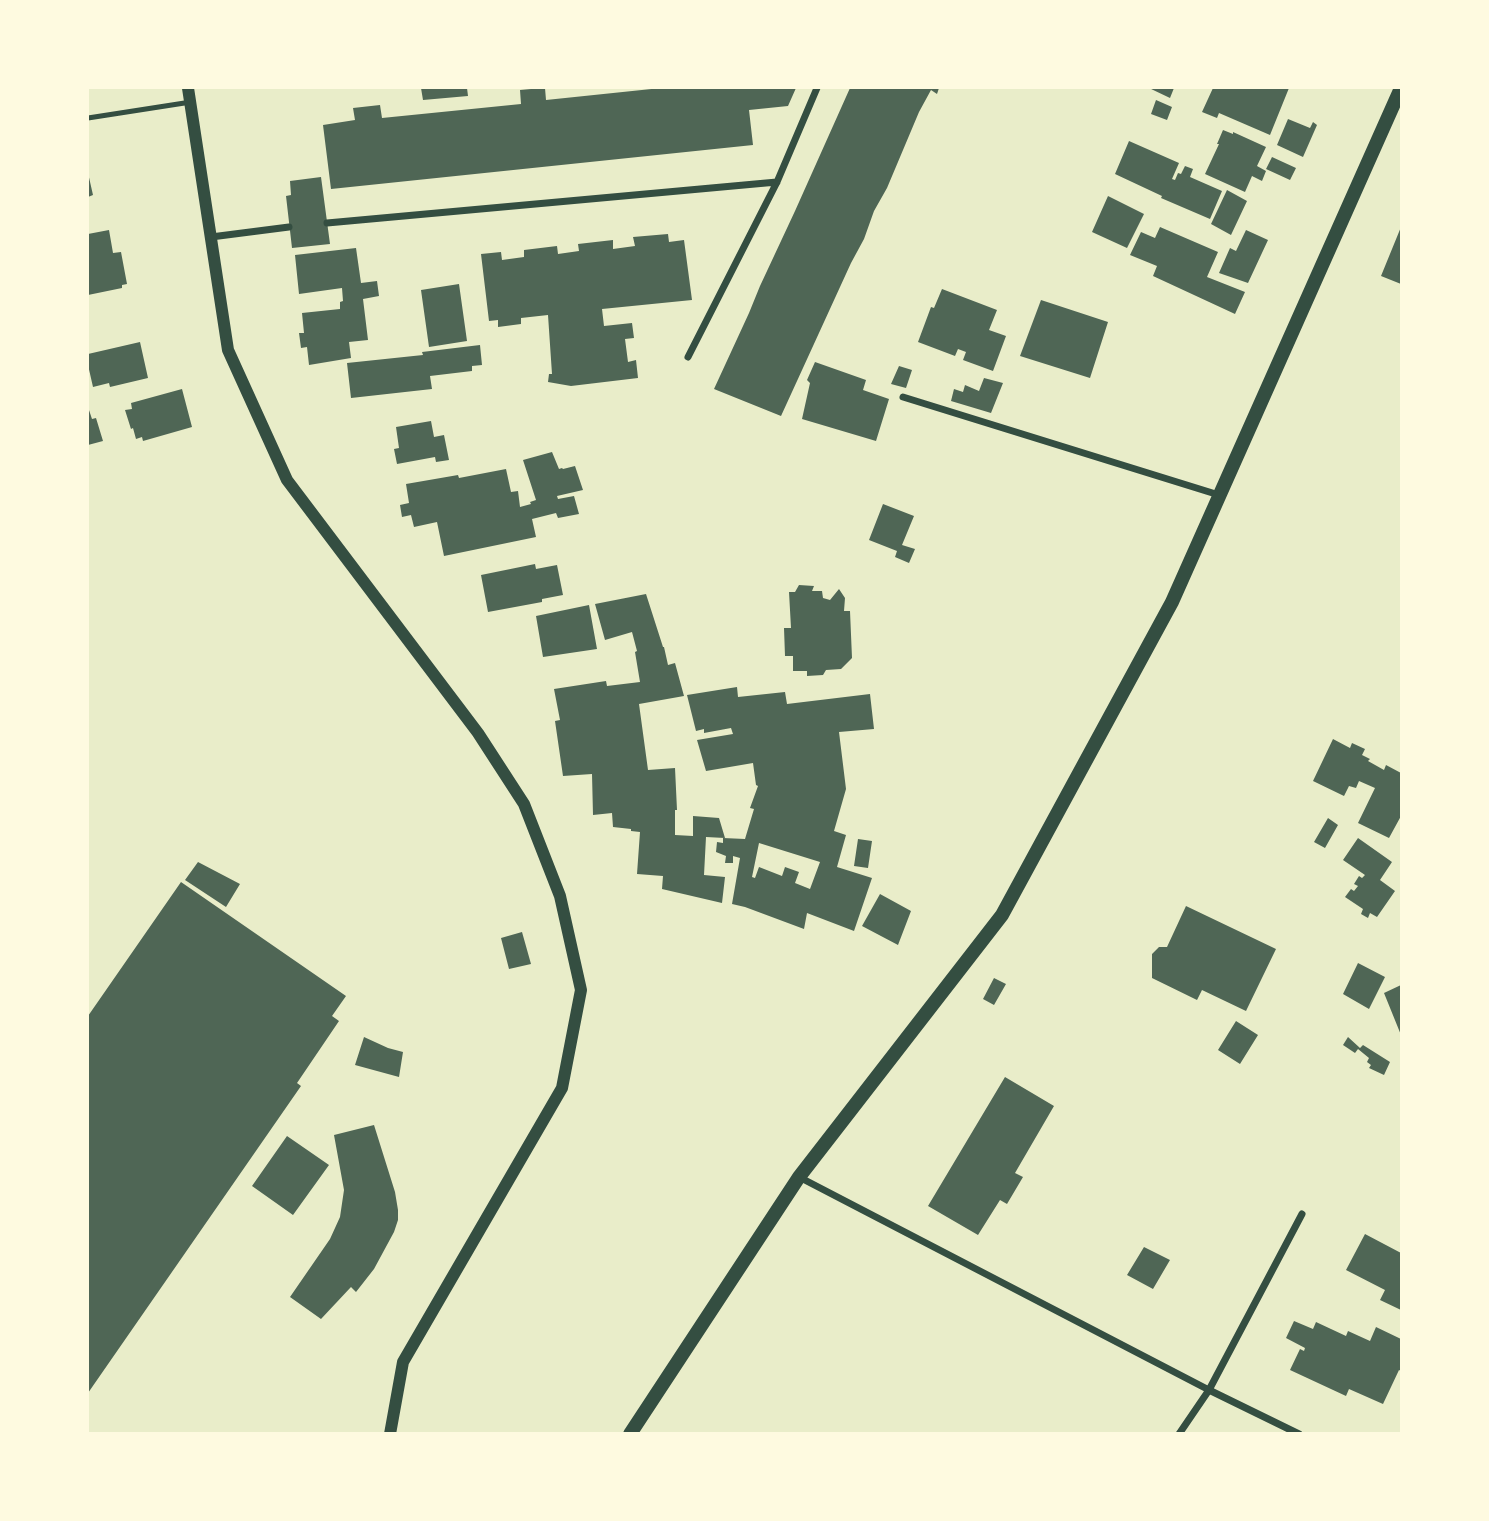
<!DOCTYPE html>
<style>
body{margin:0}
#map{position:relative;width:1489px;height:1521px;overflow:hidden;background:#e9edc9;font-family:Montserrat,sans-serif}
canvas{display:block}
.frame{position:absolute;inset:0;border:89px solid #fefae0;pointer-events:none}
</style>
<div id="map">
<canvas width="1489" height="1521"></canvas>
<div class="frame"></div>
</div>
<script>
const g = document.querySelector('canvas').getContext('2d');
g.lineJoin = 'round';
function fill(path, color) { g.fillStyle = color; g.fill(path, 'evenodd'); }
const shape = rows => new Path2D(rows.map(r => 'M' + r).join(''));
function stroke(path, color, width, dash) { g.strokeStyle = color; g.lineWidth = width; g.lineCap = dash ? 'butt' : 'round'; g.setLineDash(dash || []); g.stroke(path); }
fill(shape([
 [421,88,467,88,468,96,423,100],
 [542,88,545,88,546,100,661,88,796,88,788,106,749,110,753,145,331,189,323,125,355,120,353,108,380,105,382,118,521,104,520,90],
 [850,88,939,88,937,94,931,90,919,112,887,188,874,211,864,239,851,263,781,416,714,389,749,313,760,286,795,211],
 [1149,88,1174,88,1170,98],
 [1213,88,1289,88,1270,135,1219,113,1217,118,1202,112],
 [1156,100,1172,107,1167,120,1151,114],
 [1288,119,1310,128,1313,122,1317,125,1303,157,1277,145],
 [1223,130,1233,134,1233,132,1266,147,1257,166,1266,171,1262,181,1252,176,1245,192,1205,174,1219,144,1217,144],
 [1129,141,1179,163,1172,179,1175,180,1178,173,1181,174,1185,166,1193,169,1190,177,1222,191,1210,219,1161,198,1162,196,1115,174],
 [1272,157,1296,168,1290,180,1266,169],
 [88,173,93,195,88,197],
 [321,177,330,244,292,248,286,196,291,195,290,181],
 [1227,190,1247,201,1231,235,1211,224],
 [1108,196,1144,214,1127,248,1092,232],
 [1160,227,1218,252,1207,277,1245,292,1235,314,1153,276,1157,266,1130,255,1141,232,1155,238],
 [1401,227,1401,284,1381,276],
 [109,230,113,253,121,252,127,284,122,285,122,288,88,295,88,234],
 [1246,230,1268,240,1248,283,1219,273,1230,248,1236,251],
 [668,234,669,242,684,240,692,300,602,309,604,326,632,323,634,338,625,339,628,362,636,360,638,378,571,386,548,382,549,374,552,374,548,315,521,318,521,324,498,327,498,320,489,321,481,254,501,252,502,260,524,257,524,250,557,246,558,254,579,251,578,244,613,240,613,249,635,246,633,237],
 [356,248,361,283,377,281,379,296,363,299,368,340,349,342,351,358,309,365,307,347,301,348,299,333,304,333,302,313,340,309,340,302,343,301,342,288,299,294,295,255],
 [459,284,467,341,429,347,421,290],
 [942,289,997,310,989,330,1006,336,993,371,963,360,966,352,958,349,955,356,918,342,931,307,934,308],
 [1041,300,1108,322,1090,378,1020,356],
 [140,342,148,378,110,387,109,383,93,387,88,365,88,354],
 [480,345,482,365,472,366,472,371,430,376,432,389,351,398,347,363,423,355,422,352],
 [815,362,866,380,863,390,889,399,876,441,802,419,810,383,807,380],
 [899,366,912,370,906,388,891,384],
 [984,378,1003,383,991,413,951,401,954,389,963,392,965,385,979,391],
 [182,389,192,427,143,441,142,437,136,439,133,428,131,429,125,410,132,409,131,403],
 [88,407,92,419,96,418,103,441,88,445],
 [431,421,434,437,444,435,449,460,436,462,435,457,397,464,394,449,399,448,396,427],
 [552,452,559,469,562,468,563,469,575,466,583,490,557,496,558,499,574,496,579,514,558,518,556,513,532,519,536,537,444,556,437,522,414,527,411,515,402,517,400,505,409,503,406,484,458,475,459,478,506,469,511,492,518,491,520,507,531,504,530,502,536,500,523,460],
 [883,504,914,516,902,545,915,549,909,563,895,557,897,551,869,540],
 [535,564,536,569,557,565,563,595,542,599,542,602,488,612,481,575],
 [799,585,814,586,812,591,822,591,823,598,830,600,839,589,845,598,844,611,850,611,852,658,841,669,826,670,823,675,807,676,807,671,793,671,793,656,785,656,784,628,791,628,789,592,795,592],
 [646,594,663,647,664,647,668,665,675,663,684,696,639,704,648,770,675,768,677,810,675,810,675,835,693,836,693,816,719,818,725,838,706,837,704,875,725,877,722,903,662,889,663,876,637,874,640,832,631,831,631,829,613,827,612,813,593,815,592,774,563,776,555,721,560,720,554,689,606,681,607,686,640,682,635,652,637,651,632,632,605,640,595,604],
 [589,605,597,649,543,657,536,616],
 [737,687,738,697,785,692,787,704,870,694,874,729,839,732,846,789,834,831,846,835,837,867,872,878,854,931,807,913,804,929,745,907,732,904,740,858,733,856,733,863,725,863,726,856,716,852,717,842,723,843,723,838,745,839,754,809,750,808,758,786,756,785,753,763,706,771,697,740,733,734,731,728,704,733,704,729,696,731,687,695],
 [759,843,820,862,810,889,795,883,799,872,785,867,782,876,759,867,755,878,752,877],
 [1333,739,1350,748,1352,743,1365,749,1362,755,1370,759,1368,761,1384,770,1386,765,1401,773,1401,816,1389,838,1358,823,1375,788,1359,781,1356,788,1349,786,1344,796,1313,781],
 [1328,818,1338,825,1325,848,1314,842],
 [1358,838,1392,862,1380,880,1395,891,1377,917,1370,913,1368,918,1361,914,1363,909,1345,897,1351,889,1354,891,1358,886,1354,884,1359,876,1362,878,1365,875,1343,860],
 [858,839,872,841,868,868,854,866],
 [198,862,240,884,226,907,185,880],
 [181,882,346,996,332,1016,339,1021,297,1083,301,1086,88,1393,88,1016],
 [880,894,911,911,898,945,862,926],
 [1186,906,1276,949,1246,1011,1202,990,1197,1000,1152,978,1152,954,1159,947,1167,947],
 [522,932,531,964,509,969,501,938],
 [1358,963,1385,977,1369,1009,1343,994],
 [994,978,1006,984,994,1005,983,999],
 [1401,985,1401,1035,1384,993],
 [1236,1021,1258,1035,1240,1064,1218,1050],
 [364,1037,388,1048,403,1052,399,1077,355,1065],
 [1348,1037,1360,1048,1363,1045,1390,1062,1384,1075,1369,1068,1371,1065,1367,1062,1369,1058,1358,1049,1355,1053,1343,1045],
 [1005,1077,1054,1106,1015,1173,1023,1177,1007,1204,1000,1200,978,1235,928,1206],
 [374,1125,395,1192,398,1210,398,1220,394,1232,374,1269,356,1292,351,1287,321,1319,290,1297,330,1239,340,1217,344,1190,334,1135],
 [287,1136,329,1165,293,1215,252,1186],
 [1365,1234,1401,1253,1401,1310,1380,1300,1385,1290,1346,1270],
 [1144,1247,1170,1260,1153,1289,1127,1275],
 [1294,1321,1313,1329,1316,1322,1346,1336,1348,1331,1370,1341,1376,1327,1401,1339,1401,1371,1399,1370,1383,1404,1349,1389,1346,1396,1290,1370,1300,1349,1304,1351,1305,1348,1286,1338]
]), '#4f6655');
stroke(shape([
 [88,118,191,102]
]), '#344e41', 5);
stroke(shape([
 [327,223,777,182],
 [211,237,289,227],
 [688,357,777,182,817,88],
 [903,397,1219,495],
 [799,1177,1209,1390,1299,1434],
 [1179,1434,1209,1390,1302,1214]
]), '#344e41', 7);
stroke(shape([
 [188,88,228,350,287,480,478,733,524,804,560,896,581,990,562,1088,403,1362,390,1434]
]), '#344e41', 12);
stroke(shape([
 [630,1434,799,1177,1002,915,1172,602,1401,88]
]), '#344e41', 14);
</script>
